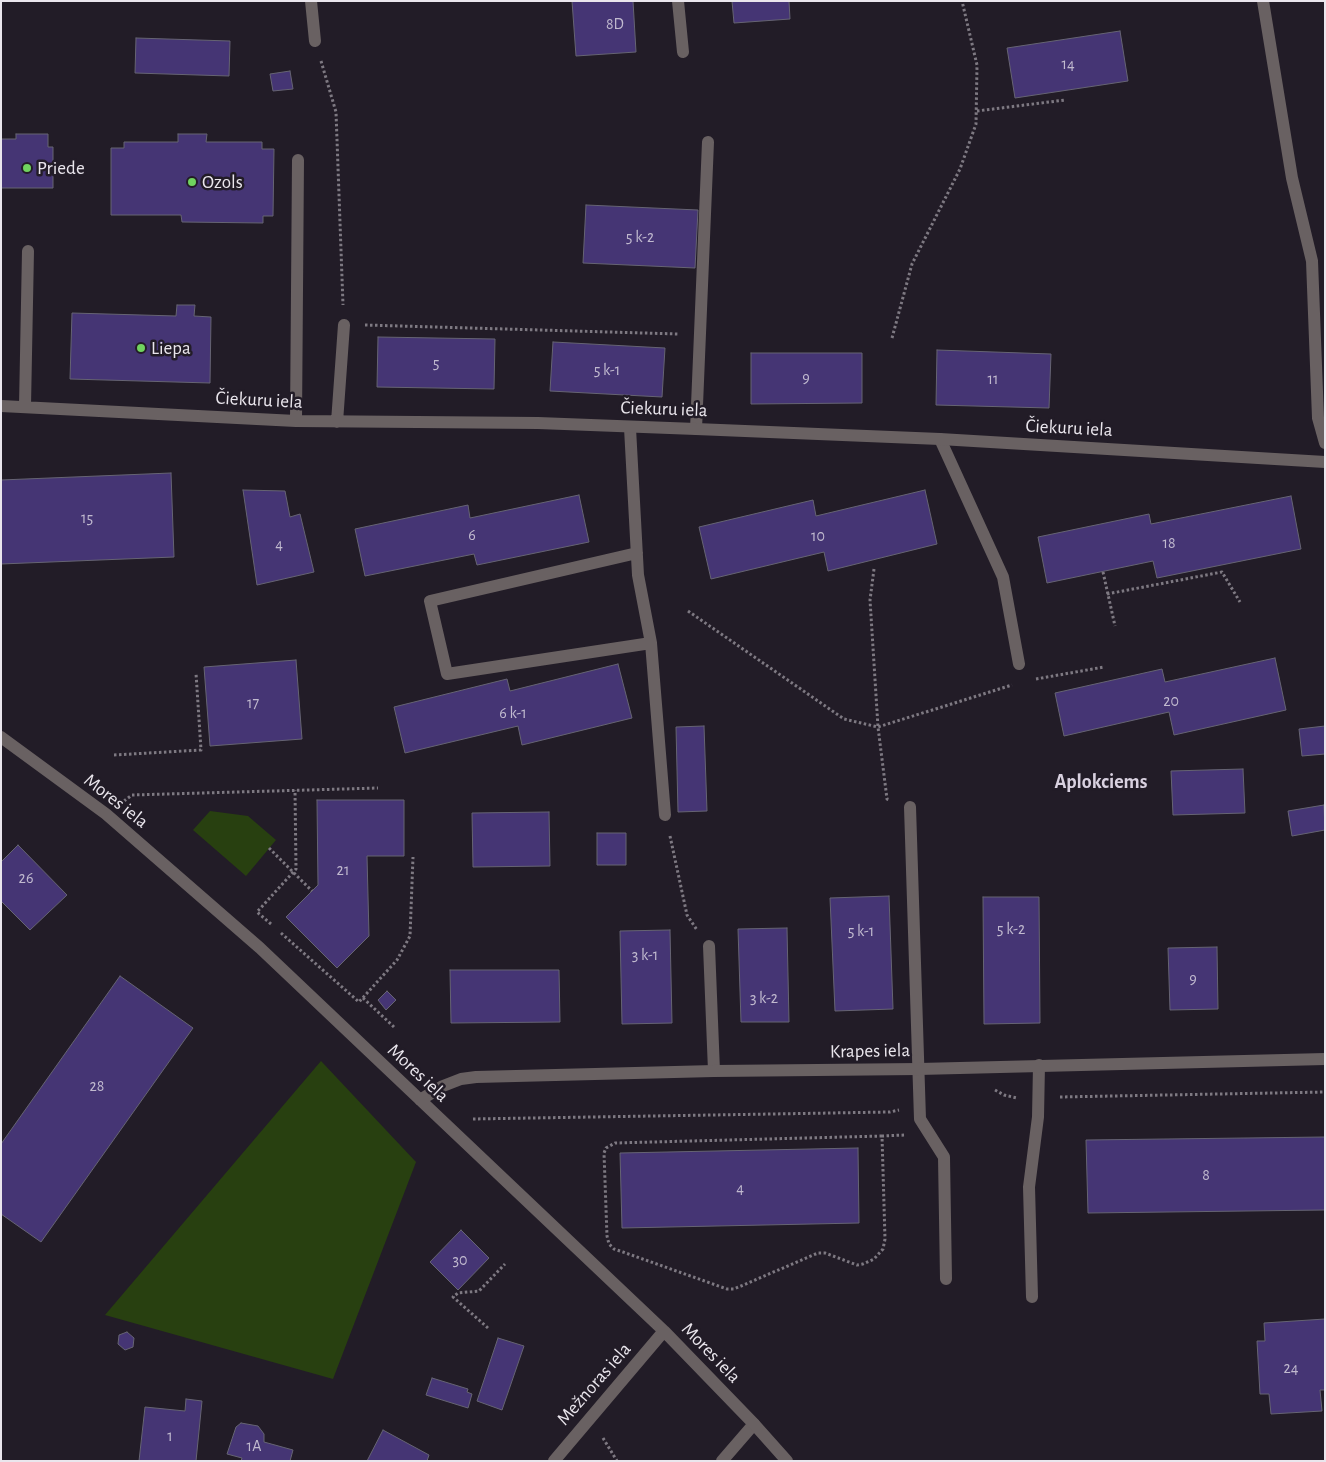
<!DOCTYPE html>
<meta charset="utf-8">
<style>
body{margin:0}
#map{position:relative;width:1326px;height:1462px;overflow:hidden;background:#221c27;font-family:"Alegreya Sans",sans-serif}
canvas{display:block}
.frame{position:absolute;inset:0;border:2px solid #eae6ed;pointer-events:none}
</style>
<div id="map">
<canvas width="1326" height="1462"></canvas>
<div class="frame"></div>
</div>
<script>
const g = document.querySelector('canvas').getContext('2d');
g.lineJoin = 'round';
function fill(path, color) { g.fillStyle = color; g.fill(path, 'evenodd'); }
const shape = rows => new Path2D(rows.map(r => 'M' + r).join(''));
function stroke(path, color, width, dash) { g.strokeStyle = color; g.lineWidth = width; g.lineCap = dash ? 'butt' : 'round'; g.setLineDash(dash || []); g.stroke(path); }
function label(font, color, halo, rows, align = 'center') {
  g.font = font + ' "Alegreya Sans",sans-serif'; g.lineWidth = 5; g.setLineDash([]); g.textBaseline = 'middle'; g.strokeStyle = halo; g.fillStyle = color; for (const [text, x, y, turn = 0] of rows) {
    g.save(); g.translate(x, y); g.rotate((+turn || 0) * Math.PI / 180); g.textAlign = isNaN(turn) ? turn : align; if (halo) g.strokeText(text, 0, 0); g.fillText(text, 0, 0); g.restore();
  }
}
fill(shape([
 [210,811,248,816,276,840,246,876,193,830],
 [321,1061,416,1162,333,1379,105,1315]
]), '#284010');
const building = shape([
 [572,1,633,1,636,52,576,56,572,1],
 [732,1,789,1,790,19,734,23,732,1],
 [1120,31,1128,81,1015,98,1007,48,1120,31],
 [136,38,230,41,229,76,135,73,136,38],
 [290,71,293,89,273,91,270,74,290,71],
 [16,134,48,134,48,147,53,147,53,188,1,188,1,139,16,139,16,134],
 [178,134,207,134,206,142,262,142,262,149,274,149,273,216,263,216,263,223,182,222,181,215,111,215,111,148,124,148,124,142,178,142,178,134],
 [586,205,698,210,695,268,583,263,586,205],
 [177,305,195,305,194,316,211,317,210,383,70,379,72,313,176,316,177,305],
 [378,337,495,339,494,389,377,387,378,337],
 [553,342,665,348,662,397,550,391,553,342],
 [937,350,1051,354,1049,408,936,405,937,350],
 [751,353,862,353,862,403,751,404,751,353],
 [171,473,174,557,1,564,1,480,171,473],
 [243,490,285,491,290,517,300,514,314,572,257,585,243,490],
 [925,490,937,544,828,571,824,552,711,579,699,527,813,500,816,516,925,490],
 [579,495,589,542,477,565,474,554,365,576,355,529,468,505,470,518,579,495],
 [1291,496,1301,549,1157,578,1153,561,1047,583,1038,537,1149,514,1151,524,1291,496],
 [1275,658,1286,710,1174,735,1169,712,1064,736,1055,693,1162,669,1165,682,1275,658],
 [296,660,302,739,210,746,204,667,296,660],
 [618,664,632,718,522,745,518,726,405,753,394,707,507,679,510,691,618,664],
 [704,726,707,811,678,812,676,727,704,726],
 [1325,726,1325,754,1302,756,1299,729,1325,726],
 [1243,769,1245,813,1173,815,1171,771,1243,769],
 [317,800,404,800,404,856,367,856,369,936,337,968,286,917,318,885,317,800],
 [1324,805,1325,830,1292,836,1288,811,1324,805],
 [549,812,550,866,473,867,472,813,549,812],
 [597,833,626,833,626,865,597,865,597,833],
 [18,845,67,895,30,930,1,901,1,862,18,845],
 [889,896,893,1009,835,1011,830,898,889,896],
 [983,897,1039,897,1040,1023,984,1024,983,897],
 [787,928,789,1022,741,1022,738,929,787,928],
 [670,930,672,1023,622,1024,620,931,670,930],
 [1217,947,1218,1009,1170,1010,1168,948,1217,947],
 [450,970,559,970,560,1022,451,1023,450,970],
 [120,976,193,1028,41,1242,1,1214,1,1144,120,976],
 [387,991,396,1000,386,1010,378,1000,387,991],
 [1325,1137,1325,1210,1088,1213,1086,1140,1325,1137],
 [858,1148,859,1223,622,1228,620,1153,858,1148],
 [461,1230,489,1258,458,1290,430,1262,461,1230],
 [1325,1319,1325,1390,1320,1390,1322,1411,1271,1414,1269,1394,1260,1394,1257,1341,1265,1341,1264,1323,1325,1319],
 [127,1332,134,1338,133,1347,125,1350,118,1344,119,1335,127,1332],
 [498,1338,524,1346,502,1410,477,1401,498,1338],
 [432,1378,468,1389,467,1392,472,1394,468,1408,426,1395,432,1378],
 [186,1399,202,1401,196,1461,139,1461,145,1407,185,1411,186,1399],
 [241,1423,258,1426,264,1434,264,1442,293,1450,290,1461,241,1461,242,1458,227,1454,236,1427,241,1423],
 [383,1430,429,1455,427,1461,367,1461,383,1430]
]);
fill(building, '#453574');
stroke(building, '#666473', 1);
stroke(shape([
 [321,61,336,112,343,305],
 [977,111,1065,100],
 [365,325,679,334],
 [892,338,912,264,960,169,976,124,977,65,962,1],
 [874,569,870,600,878,727,887,799,890,800],
 [1103,572,1115,626],
 [1107,594,1222,572,1240,602],
 [688,611,844,719,878,727,1012,685],
 [1036,679,1104,667],
 [114,755,201,750,196,673],
 [124,801,132,795,378,788],
 [670,836,687,915,697,930],
 [269,848,312,891],
 [271,924,257,912,296,869,295,790],
 [281,933,359,1002,397,960,410,936,413,857],
 [363,998,394,1027],
 [995,1090,1004,1095,1017,1098],
 [1060,1097,1325,1092],
 [473,1119,890,1112,899,1110],
 [882,1136,615,1143,606,1148,604,1153,607,1236,609,1244,614,1249,623,1252,727,1289,734,1289,818,1253,825,1253,857,1265,863,1264,874,1259,883,1249,885,1239,882,1136,905,1135],
 [488,1328,453,1297,458,1293,479,1291,505,1264],
 [603,1438,617,1461]
]), '#7e7982', 3, [2.5, 2.5]);
stroke(shape([
 [678,1,683,52],
 [630,428,638,575,651,643,665,815],
 [696,429,708,142],
 [940,439,1003,577,1019,664],
 [637,553,430,601,447,674,651,643],
 [910,807,920,1119,944,1157,946,1279],
 [709,946,714,1071],
 [1032,1297,1029,1187,1038,1117,1039,1065],
 [722,1461,754,1424]
]), '#696162', 12);
stroke(shape([
 [311,1,315,41],
 [1263,1,1292,178,1312,261,1318,418,1325,443],
 [1,406,296,421,538,423,696,429,940,439,1325,462],
 [25,406,28,251],
 [296,421,298,160],
 [337,422,344,325],
 [1,737,106,814,260,948,664,1331,754,1424,787,1461],
 [420,1100,443,1086,461,1079,476,1077,714,1071,919,1069,1325,1059],
 [554,1461,664,1331]
]), '#696162', 12);
for (const [x, y, r, color] of [
 [27,168,5,"#70d35f"],
 [192,182,5,"#70d35f"],
 [141,348,5,"#70d35f"]
]) { const dot = new Path2D(); dot.arc(x, y, r, 0, 2 * Math.PI); g.fillStyle = color; g.fill(dot); stroke(dot, '#221c27', 2); }
label('16px', '#c1bacf', null, [
 ["8D",615,24],
 ["14",1068,64],
 ["5 k-2",640,237],
 ["5",436,363],
 ["5 k-1",607,370],
 ["9",806,378],
 ["11",993,379],
 ["15",87,518],
 ["6",472,535],
 ["10",818,536],
 ["18",1169,543],
 ["4",279,544],
 ["20",1171,701],
 ["17",253,703],
 ["6 k-1",513,713],
 ["21",343,870],
 ["26",26,878],
 ["5 k-2",1011,929],
 ["5 k-1",861,931],
 ["3 k-1",645,955],
 ["9",1193,979],
 ["3 k-2",764,998],
 ["28",97,1086],
 ["8",1206,1175],
 ["4",740,1188],
 ["30",460,1260],
 ["24",1291,1368],
 ["1",170,1436],
 ["1A",254,1446]
]);
label('19px', '#eae6ed', '#221c27', [
 ["Priede",37,168],
 ["Ozols",202,182],
 ["Liepa",151,348]
], 'left');
label('19px', '#eae6ed', '#221c27', [
 ["Čiekuru iela",259,400,3],
 ["Čiekuru iela",664,409,2],
 ["Čiekuru iela",1069,428,3],
 ["Mores iela",116,801,38],
 ["Krapes iela",870,1051,-1],
 ["Mores iela",418,1073,43],
 ["Mores iela",711,1353,46],
 ["Mežnoras iela",594,1384,-49]
]);
label('bold 20px', '#d9d1e0', '#221c27', [
 ["Aplokciems",1101,782]
]);
</script>
